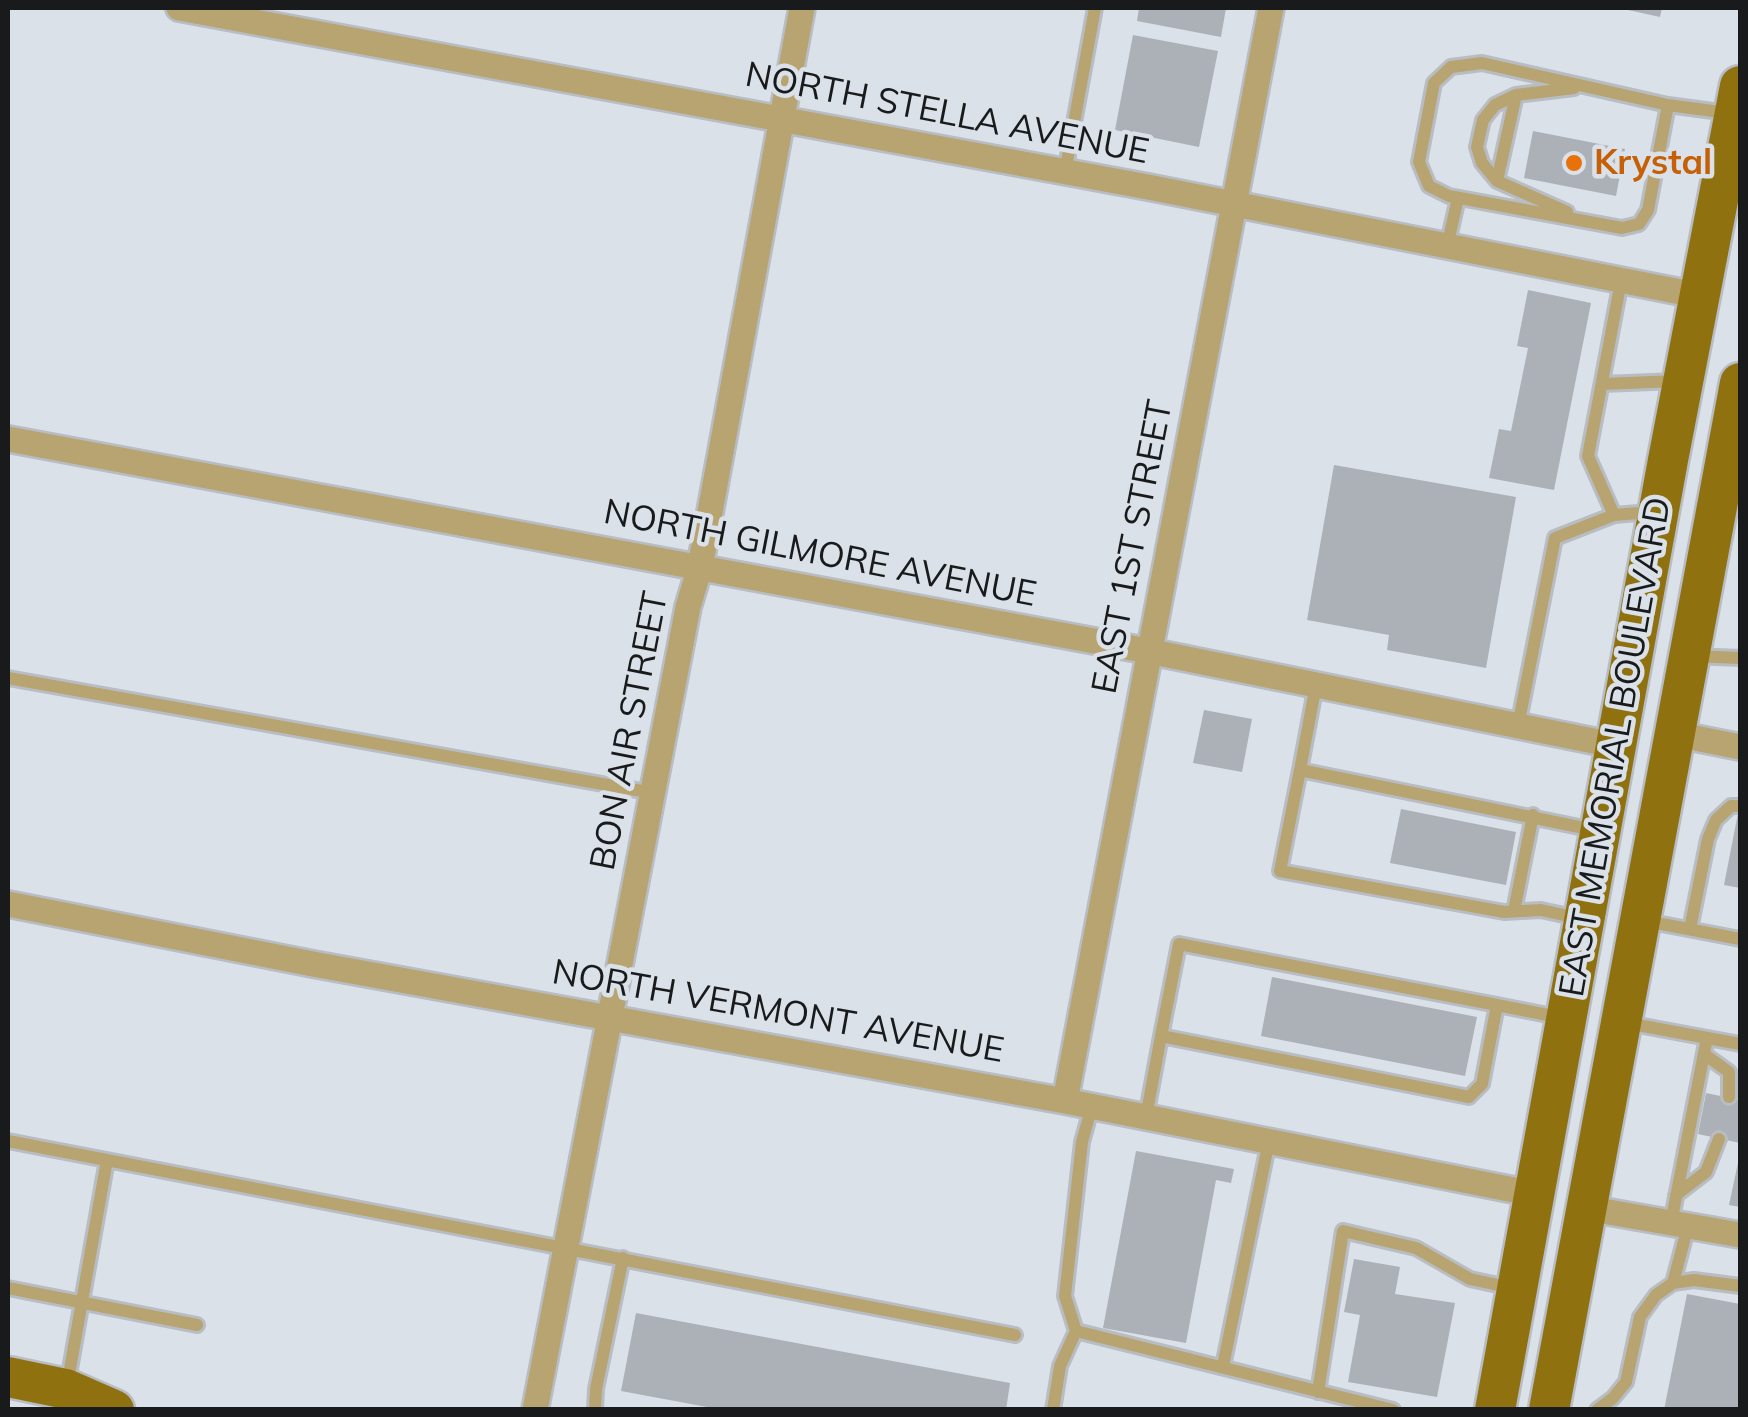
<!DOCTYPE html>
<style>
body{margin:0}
#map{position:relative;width:1748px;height:1417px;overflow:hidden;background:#dbe1e8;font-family:Mulish,sans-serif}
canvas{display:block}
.frame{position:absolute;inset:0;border:10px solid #181a1c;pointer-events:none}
</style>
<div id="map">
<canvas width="1748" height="1417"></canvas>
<div class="frame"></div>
</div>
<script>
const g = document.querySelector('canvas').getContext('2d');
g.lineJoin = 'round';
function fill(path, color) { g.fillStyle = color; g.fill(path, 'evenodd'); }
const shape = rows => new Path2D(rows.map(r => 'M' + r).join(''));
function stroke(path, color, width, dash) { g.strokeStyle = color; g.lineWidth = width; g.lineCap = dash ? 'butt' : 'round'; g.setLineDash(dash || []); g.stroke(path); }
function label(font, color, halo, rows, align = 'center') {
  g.font = font + ' Mulish,sans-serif'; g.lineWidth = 9; g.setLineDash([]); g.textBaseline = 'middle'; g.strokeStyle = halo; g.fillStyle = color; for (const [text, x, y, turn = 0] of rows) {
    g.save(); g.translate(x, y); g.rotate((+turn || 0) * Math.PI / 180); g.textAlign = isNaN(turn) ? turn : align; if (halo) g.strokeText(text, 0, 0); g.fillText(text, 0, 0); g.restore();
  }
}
fill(shape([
 [1139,8,1226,8,1221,37,1137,21],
 [1619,8,1662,8,1660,17],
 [1133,35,1218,51,1199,147,1115,130],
 [1533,131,1625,149,1616,196,1524,178],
 [1528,290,1591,303,1554,490,1489,478,1499,429,1511,431,1528,348,1517,346],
 [1334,465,1516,497,1486,668,1387,650,1389,635,1307,620],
 [1204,710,1252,719,1242,772,1193,763],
 [1739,808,1740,809,1740,888,1724,885],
 [1401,809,1516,832,1506,885,1390,863],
 [1272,977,1477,1017,1465,1076,1261,1036],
 [1706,1093,1740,1100,1740,1143,1698,1134],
 [1136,1151,1234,1169,1231,1183,1216,1180,1186,1343,1103,1328],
 [1739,1158,1740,1158,1740,1207,1729,1205],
 [1354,1259,1400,1267,1395,1294,1455,1303,1437,1397,1348,1382,1360,1315,1344,1312],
 [1687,1294,1740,1304,1740,1410,1664,1410],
 [636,1313,1010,1383,1006,1410,723,1410,621,1391]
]), '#abb1b7');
const service = shape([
 [1668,105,1648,210,1639,224,1622,228,1449,196,1429,186,1419,162,1434,83,1451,67,1482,63,1668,105,1728,113],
 [1065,172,1095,8],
 [1497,181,1516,95],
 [1567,212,1497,181,1482,163,1477,147,1483,120,1495,105,1516,95,1574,88],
 [1447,247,1458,198],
 [1602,384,1677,381],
 [1614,515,1588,456,1621,281],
 [1692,656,1740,658],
 [8,678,653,793],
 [1518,726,1555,538,1614,515,1651,512],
 [1300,770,1316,685],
 [1514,911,1533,815],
 [1582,919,1541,910,1504,912,1280,871,1300,770,1594,830],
 [1646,921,1740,939],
 [1690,929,1708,839,1716,820,1731,806,1740,806],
 [1497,1005,1482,1084,1469,1097,1161,1036,1179,944,1497,1005,1563,1018],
 [1627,1023,1740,1044],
 [1704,1054,1729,1072,1729,1097],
 [1146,1117,1161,1036],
 [8,1141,1015,1335],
 [1676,1195,1706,1172,1719,1139],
 [1671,1223,1707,1038],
 [1673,1283,1688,1226],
 [8,1288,197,1325],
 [1076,1331,1393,1410],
 [1223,1366,1269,1141],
 [67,1386,107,1160],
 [1318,1392,1343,1231,1416,1248,1470,1279,1512,1288],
 [595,1410,596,1389,623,1258],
 [1053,1410,1060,1366,1076,1331,1065,1296,1082,1142,1092,1106],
 [1597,1410,1613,1398,1626,1382,1640,1317,1656,1295,1673,1283,1694,1280,1740,1286]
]);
const minor = shape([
 [179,8,1148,187,1701,296],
 [8,439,1148,651,1618,746],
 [1675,734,1740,747],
 [8,904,313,964,1065,1101,1534,1194],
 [1065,1101,1271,8],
 [1586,1208,1740,1235],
 [535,1410,688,607,700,567,802,8]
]);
const primary = shape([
 [8,1377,66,1389,114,1410],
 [1495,1410,1668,460,1740,86],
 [1549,1410,1740,383]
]);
stroke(service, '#b8bdc3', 18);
stroke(minor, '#b8bdc3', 30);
stroke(primary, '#b8bdc3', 45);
stroke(service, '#b8a471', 12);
stroke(minor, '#b8a471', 25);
stroke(primary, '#8f7110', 40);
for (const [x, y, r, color] of [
 [1574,163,10,"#e8710a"]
]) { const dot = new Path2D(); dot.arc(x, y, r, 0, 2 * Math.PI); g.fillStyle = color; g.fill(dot); stroke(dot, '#dbe1e8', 4); }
label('35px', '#181a1c', '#dbe1e8', [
 ["NORTH STELLA AVENUE",947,114,11],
 ["EAST 1ST STREET",1133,547,-79],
 ["NORTH GILMORE AVENUE",820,554,11],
 ["BON AIR STREET",630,731,-79],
 ["EAST MEMORIAL BOULEVARD",1616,747,-80],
 ["NORTH VERMONT AVENUE",778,1012,10]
]);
label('bold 35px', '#c56008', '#dbe1e8', [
 ["Krystal",1594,163]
], 'left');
</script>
